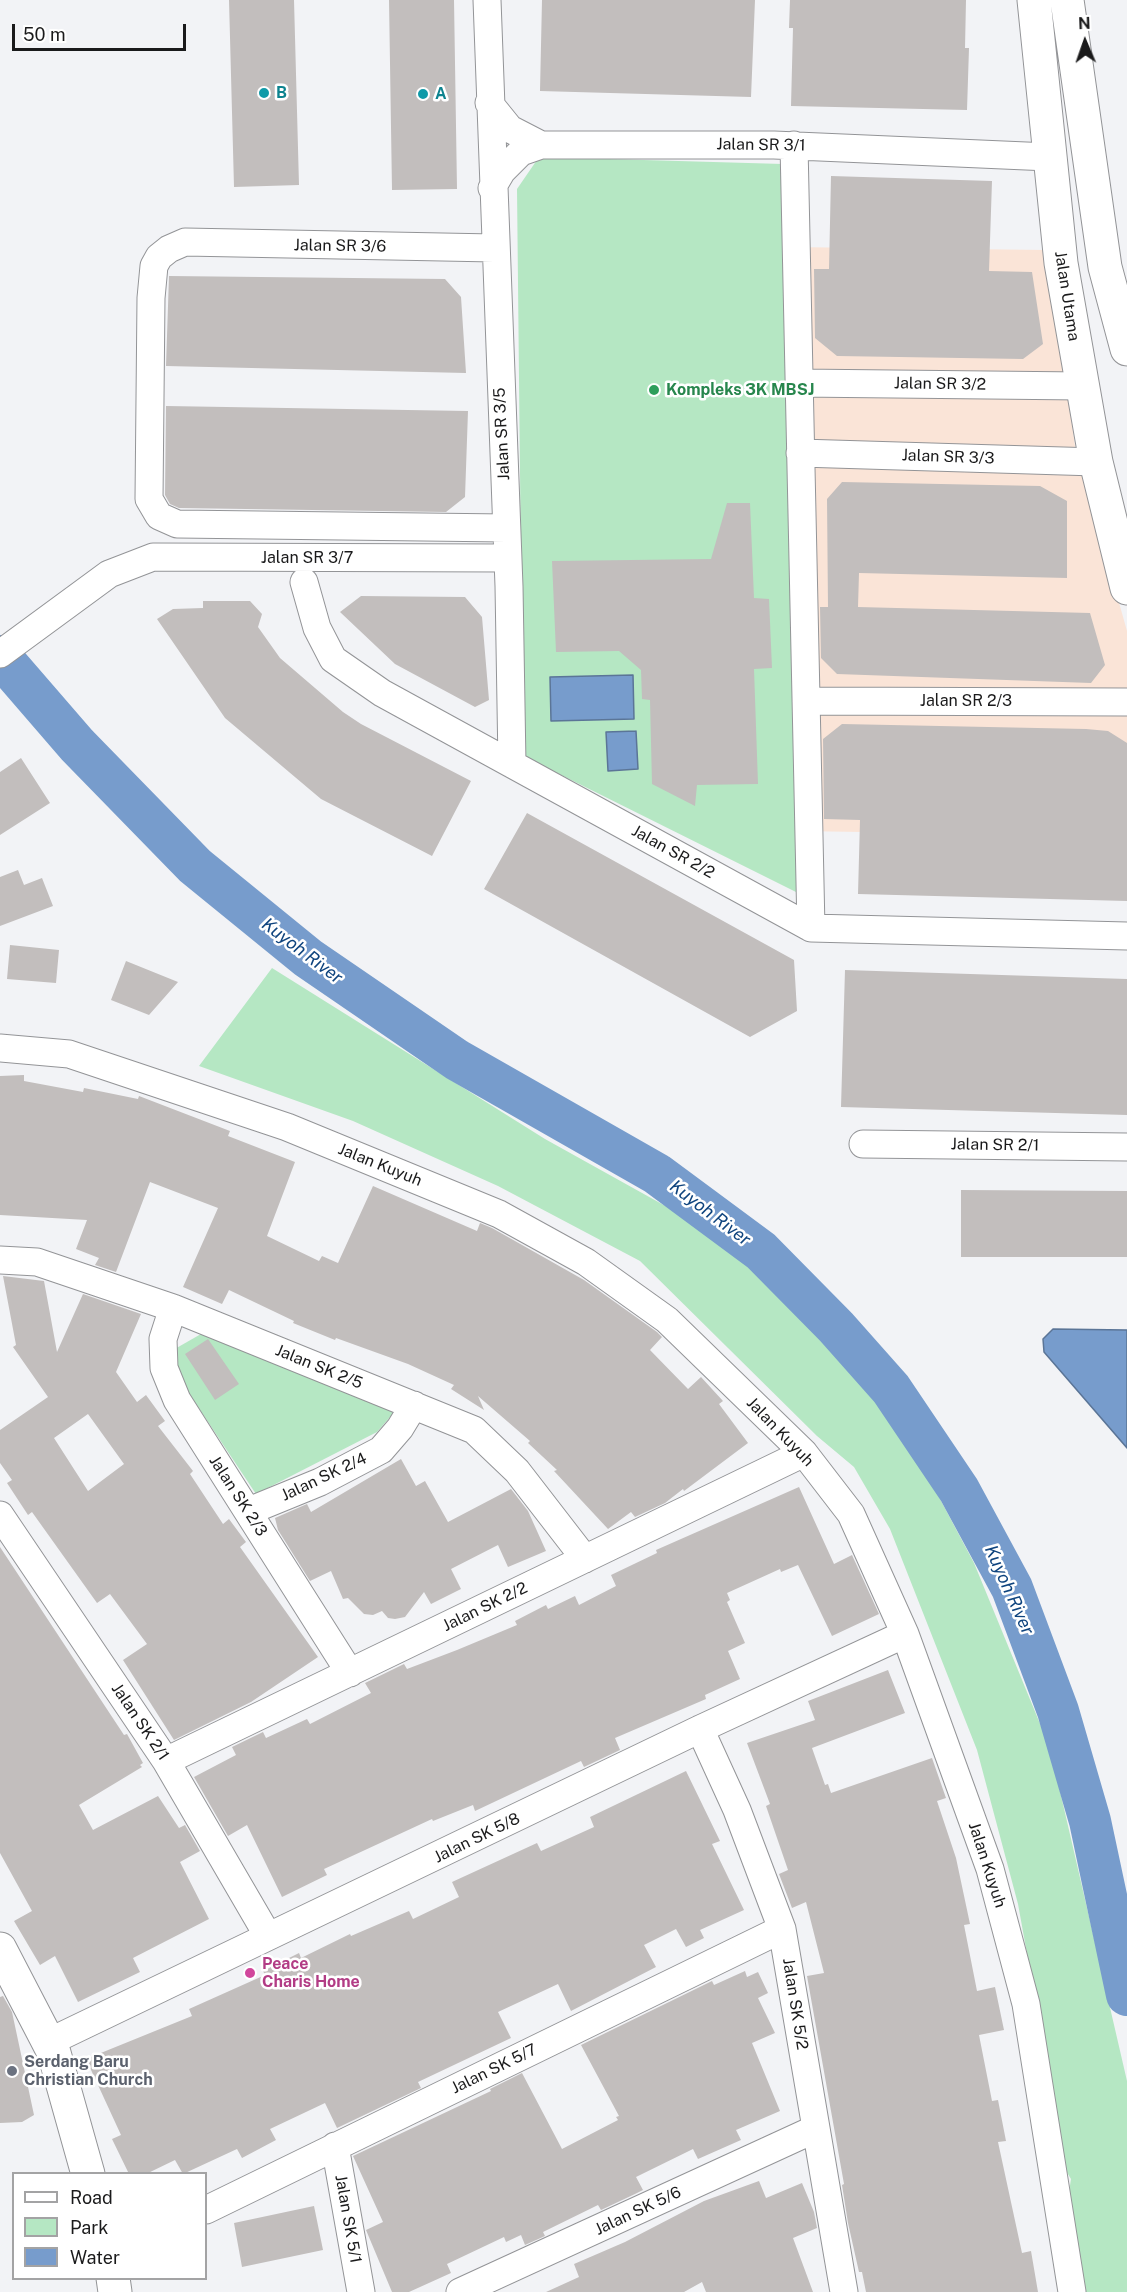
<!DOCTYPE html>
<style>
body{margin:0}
#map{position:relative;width:1127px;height:2292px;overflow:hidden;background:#f2f3f6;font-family:"Public Sans",sans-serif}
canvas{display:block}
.legend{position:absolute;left:12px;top:2172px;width:195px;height:108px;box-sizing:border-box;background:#fff;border:2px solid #a3a3a4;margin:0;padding:8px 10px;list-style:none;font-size:18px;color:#1a1a1b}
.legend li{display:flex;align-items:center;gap:12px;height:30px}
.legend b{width:30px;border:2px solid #a3a3a4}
.north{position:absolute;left:1055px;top:12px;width:60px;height:60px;-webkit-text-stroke:4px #fff;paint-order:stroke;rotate:358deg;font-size:16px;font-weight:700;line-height:24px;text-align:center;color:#1a1a1b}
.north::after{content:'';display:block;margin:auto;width:21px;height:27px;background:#1a1a1b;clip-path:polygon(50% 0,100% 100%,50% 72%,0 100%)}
.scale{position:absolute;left:12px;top:24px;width:174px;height:27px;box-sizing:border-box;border:3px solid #1a1a1b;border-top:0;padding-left:8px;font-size:18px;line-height:21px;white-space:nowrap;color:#1a1a1b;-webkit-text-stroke:4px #fff;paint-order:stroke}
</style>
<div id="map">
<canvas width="1127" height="2292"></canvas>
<ul class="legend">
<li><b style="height:8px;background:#fff"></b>Road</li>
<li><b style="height:16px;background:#b5e7c3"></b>Park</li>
<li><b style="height:16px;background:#779ccc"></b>Water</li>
</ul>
<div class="north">N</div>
<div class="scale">50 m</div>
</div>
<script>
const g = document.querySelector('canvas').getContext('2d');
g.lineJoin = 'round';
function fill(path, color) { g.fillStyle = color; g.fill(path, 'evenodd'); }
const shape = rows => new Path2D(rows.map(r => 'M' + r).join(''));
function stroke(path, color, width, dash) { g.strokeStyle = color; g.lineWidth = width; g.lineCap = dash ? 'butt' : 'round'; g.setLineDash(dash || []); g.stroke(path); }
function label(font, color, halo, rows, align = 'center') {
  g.font = font + ' "Public Sans",sans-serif'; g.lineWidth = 5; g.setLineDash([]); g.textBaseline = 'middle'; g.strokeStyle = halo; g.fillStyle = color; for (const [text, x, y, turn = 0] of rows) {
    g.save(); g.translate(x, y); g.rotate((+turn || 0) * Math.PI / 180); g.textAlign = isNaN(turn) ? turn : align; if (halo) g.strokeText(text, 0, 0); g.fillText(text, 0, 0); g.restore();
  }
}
fill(shape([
 [787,247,1047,250,1075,446,1127,631,1127,836,797,831]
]), '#fae4d7');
fill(shape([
 [539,157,783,164,798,893,523,756,517,189],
 [272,968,545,1139,687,1218,778,1286,896,1416,974,1563,1050,1748,1127,2081,1127,2292,1075,2292,1064,2223,1071,2179,1055,2153,1043,2042,1018,1904,977,1750,890,1529,854,1467,817,1436,640,1261,498,1186,353,1121,199,1066],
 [208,1330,397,1409,377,1432,256,1494,174,1371,173,1350]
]), '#b5e7c3');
const water = shape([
 [633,675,634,719,551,721,550,677,633,675],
 [636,731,638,769,608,771,606,732,636,731],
 [1053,1329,1127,1330,1127,1448,1044,1352,1043,1339,1053,1329]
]);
fill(water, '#779ccc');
stroke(water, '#5b7597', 1.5);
stroke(shape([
 [0,656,77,745,195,866,308,958,457,1060,657,1174,761,1251,836,1327,891,1389,959,1490,1012,1588,1058,1711,1090,1821,1127,1995]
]), '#779ccc', 42);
fill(shape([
 [229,0,294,0,299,185,234,187],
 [389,0,454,0,457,189,392,190],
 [542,0,755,0,751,97,540,91],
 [790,0,966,0,965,48,969,48,967,110,791,106,793,28,789,28],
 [831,176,992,181,989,271,1032,272,1043,344,1023,359,837,356,815,338,814,269,829,269],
 [169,276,445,279,461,297,466,373,166,366],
 [166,406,468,411,465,497,446,512,179,508,170,504,165,495],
 [842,482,1040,486,1067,501,1067,578,859,573,858,607,1090,613,1105,665,1091,683,837,674,821,658,820,607,828,607,827,499],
 [727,503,750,503,754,598,769,599,772,668,754,669,758,784,697,785,695,806,652,784,650,700,642,699,641,670,619,651,556,652,552,561,711,559],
 [361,596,465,597,482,617,489,700,475,707,395,664,340,612],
 [203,601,250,601,262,614,258,627,280,658,343,712,361,724,471,781,432,856,321,799,225,718,157,619,173,609,203,608],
 [842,724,1086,729,1108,731,1127,743,1127,901,858,894,860,820,824,819,823,739],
 [21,758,50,803,0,835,0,772],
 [527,813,794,960,797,1011,750,1037,484,889],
 [18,870,24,885,42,878,53,906,0,926,0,877],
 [10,945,59,950,56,983,7,979],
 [126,961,178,982,149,1015,111,1000],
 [845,970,1127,979,1127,1115,841,1107],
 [24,1075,24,1081,83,1092,84,1088,138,1099,139,1096,230,1131,228,1136,295,1162,267,1236,319,1261,322,1256,338,1263,373,1186,477,1231,480,1223,492,1228,584,1280,657,1332,662,1337,650,1350,688,1389,701,1377,723,1401,719,1404,748,1443,684,1491,683,1489,665,1503,635,1517,631,1512,608,1529,554,1471,557,1470,528,1443,530,1441,478,1396,484,1410,451,1389,454,1385,408,1364,336,1338,335,1340,293,1323,294,1321,229,1290,222,1304,183,1287,218,1208,150,1182,116,1272,95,1265,99,1258,76,1249,87,1220,0,1215,0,1076],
 [961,1190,1127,1191,1127,1257,961,1257],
 [3,1276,44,1281,57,1352,83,1294,141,1314,116,1372,137,1402,146,1395,165,1421,158,1426,193,1471,190,1474,223,1524,229,1519,246,1542,240,1547,318,1657,251,1702,174,1740,123,1660,147,1644,110,1594,97,1603,32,1512,28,1515,7,1483,12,1480,0,1463,0,1430,48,1397,13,1347,16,1345],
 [88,1414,124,1464,88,1491,54,1438],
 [208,1339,239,1384,215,1400,185,1354],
 [401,1459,416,1486,425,1481,448,1522,511,1489,528,1511,546,1551,508,1567,498,1545,451,1569,461,1589,431,1604,424,1592,405,1617,395,1619,388,1618,382,1611,373,1615,364,1614,348,1598,343,1599,331,1571,310,1581,278,1530,275,1518,307,1504,311,1512],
 [799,1487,834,1564,852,1555,879,1614,832,1636,798,1565,781,1572,780,1569,727,1593,730,1600,727,1602,745,1643,728,1651,740,1679,705,1695,706,1699,615,1738,620,1750,584,1767,581,1761,475,1811,473,1805,433,1821,432,1819,324,1869,327,1875,282,1897,247,1825,228,1836,194,1777,236,1755,232,1747,263,1732,266,1738,307,1719,310,1724,371,1693,365,1683,404,1664,407,1669,457,1650,517,1625,515,1621,546,1605,548,1609,575,1596,579,1605,616,1586,611,1575,657,1553,656,1550],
 [0,1547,124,1735,127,1734,143,1763,140,1765,142,1767,79,1805,93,1830,158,1796,179,1828,185,1825,200,1851,180,1862,209,1919,133,1958,140,1972,78,2002,55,1956,40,1965,14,1921,32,1911,0,1853],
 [888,1670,905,1713,812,1748,825,1785,828,1784,831,1793,932,1758,946,1798,937,1801,956,1858,970,1924,964,1925,977,1991,995,1987,1004,2030,979,2035,992,2101,998,2100,1006,2141,998,2142,1022,2253,1031,2251,1038,2292,866,2292,862,2272,859,2272,848,2223,842,2185,844,2184,807,1976,824,1973,806,1902,792,1908,779,1874,788,1870,766,1806,770,1804,747,1743,815,1720,808,1701],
 [686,1771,720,1841,712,1844,744,1910,700,1930,704,1938,686,1947,676,1929,644,1945,656,1967,571,2011,558,1984,498,2012,511,2038,418,2082,421,2088,337,2128,325,2103,270,2129,276,2140,242,2158,237,2149,183,2174,175,2160,146,2174,129,2174,112,2139,121,2135,86,2059,192,2016,189,2009,265,1975,263,1971,299,1953,301,1958,350,1934,351,1936,409,1911,413,1919,459,1897,452,1882,537,1843,541,1851,594,1827,590,1817],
 [745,1971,747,1977,758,1972,768,1993,758,1998,775,2033,752,2043,780,2111,736,2130,741,2140,698,2159,693,2149,636,2177,643,2190,635,2194,601,2210,598,2205,543,2232,545,2236,525,2245,521,2235,506,2242,504,2237,447,2264,451,2273,409,2292,392,2292,366,2230,383,2222,353,2156,491,2091,490,2089,522,2073,562,2149,618,2120,616,2117,619,2116,581,2045,712,1981,714,1985],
 [3,1996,12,2012,34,2115,22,2122,0,2123,0,1997],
 [759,2181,766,2198,802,2183,814,2212,817,2228,793,2238,813,2292,706,2292,702,2282,684,2292,546,2292,579,2277,574,2264,625,2242,704,2201],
 [314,2206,323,2250,242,2267,234,2223]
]), '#c2bebd');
const street = shape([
 [487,0,509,586,512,764],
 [489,103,510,129,541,145,774,145,1049,157],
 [794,145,811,928],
 [492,188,502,171,521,152,541,145],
 [494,248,185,242,169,249,159,257,154,266,151,298,149,499,159,516,177,524,506,528],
 [799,383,1082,386],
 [800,453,1096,462],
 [304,582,317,628,333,659,382,693,811,928,1127,936],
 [0,654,109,574,153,557,507,558],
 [806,701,1127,702],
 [0,1048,69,1054,287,1127,499,1214,586,1262,667,1320,804,1453,851,1514,905,1634,990,1869,1026,2004,1072,2292],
 [863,1144,1127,1147],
 [0,1260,37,1262,173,1308,474,1430,517,1471,585,1559],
 [173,1308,163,1339,164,1368,177,1400,350,1673],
 [249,1511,320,1482,381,1450,400,1428,414,1405],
 [0,1515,166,1761,268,1936],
 [700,1729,737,1810,782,1929,844,2292],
 [166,1761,804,1453],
 [49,2042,700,1729,905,1634],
 [335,2146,361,2292],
 [206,2210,782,1929],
 [460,2292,815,2129]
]);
const secondary = shape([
 [1034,0,1061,263,1096,462,1127,588],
 [1067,0,1105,267,1127,349],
 [0,1949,54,2053,88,2174],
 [113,2278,115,2292]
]);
stroke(street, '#939497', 29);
stroke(secondary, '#939497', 35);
stroke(street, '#fff', 27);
stroke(secondary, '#fff', 33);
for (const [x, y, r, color] of [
 [264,93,6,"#0f9aa8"],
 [423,94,6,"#0f9aa8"],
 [654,390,6,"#2e9e5b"],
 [250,1973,6,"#d1479c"],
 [12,2071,6,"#6b7280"]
]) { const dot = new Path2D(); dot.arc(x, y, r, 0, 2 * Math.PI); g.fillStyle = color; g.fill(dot); stroke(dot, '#fff', 2); }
label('bold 16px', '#0d838f', '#fff', [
 ["B",276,93],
 ["A",435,94]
], 'left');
label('16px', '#1a1a1b', '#fff', [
 ["Jalan SR 3/1",761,145,1],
 ["Jalan SR 3/6",340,246,1],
 ["Jalan Utama",1067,296,81],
 ["Jalan SR 3/2",940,384,1],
 ["Jalan SR 3/5",502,434,-93],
 ["Jalan SR 3/3",948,457,2],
 ["Jalan SR 3/7",307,558],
 ["Jalan SR 2/3",966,701],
 ["Jalan SR 2/2",673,852,29],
 ["Jalan SR 2/1",995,1145,1],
 ["Jalan Kuyuh",380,1165,22],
 ["Jalan SK 2/5",319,1367,22],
 ["Jalan Kuyuh",780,1432,46],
 ["Jalan SK 2/4",324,1477,-25],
 ["Jalan SK 2/3",238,1496,57],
 ["Jalan SK 2/2",485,1607,-26],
 ["Jalan SK 2/1",140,1722,56],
 ["Jalan SK 5/8",477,1838,-26],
 ["Jalan Kuyuh",987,1865,72],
 ["Jalan SK 5/2",795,2004,81],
 ["Jalan SK 5/7",494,2069,-26],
 ["Jalan SK 5/6",638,2211,-25],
 ["Jalan SK 5/1",348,2219,80]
]);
label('bold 16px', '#27864d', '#fff', [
 ["Kompleks 3K MBSJ",666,390]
], 'left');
label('bold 16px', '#b23c85', '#fff', [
 ["Peace",262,1964],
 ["Charis Home",262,1982]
], 'left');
label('bold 16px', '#5b616d', '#fff', [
 ["Serdang Baru",24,2062],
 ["Christian Church",24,2080]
], 'left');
label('italic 18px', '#0f447e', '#fff', [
 ["Kuyoh River",302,951,37],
 ["Kuyoh River",710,1213,37],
 ["Kuyoh River",1009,1590,66]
]);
</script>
